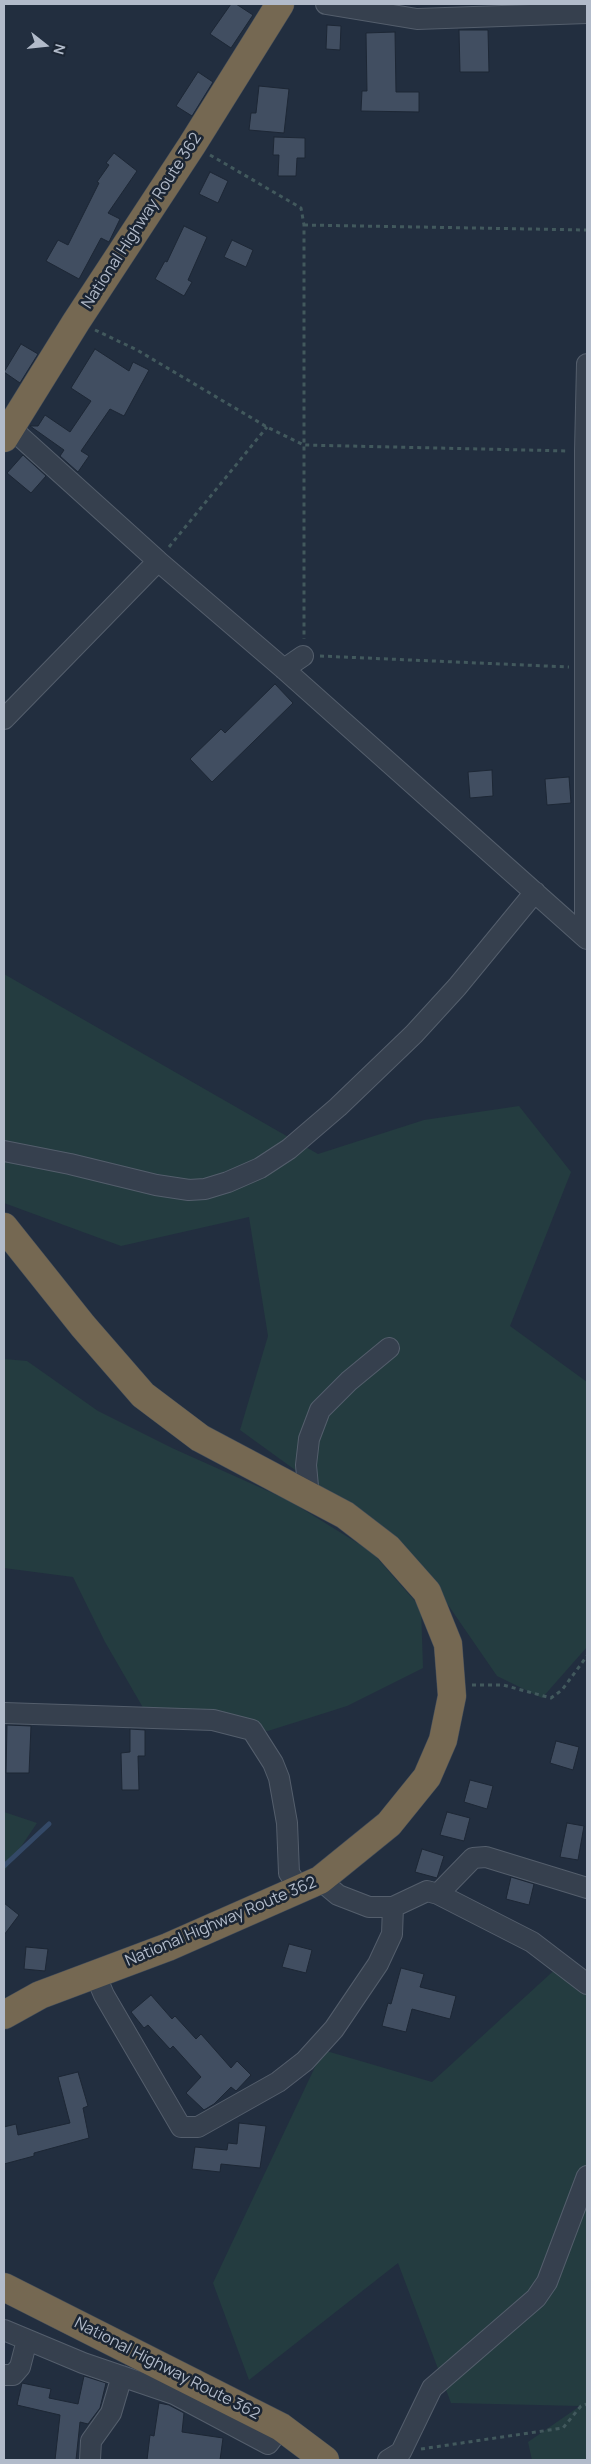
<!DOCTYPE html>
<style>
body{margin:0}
#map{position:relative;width:591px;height:2464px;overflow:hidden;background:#222e3f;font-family:Manrope,sans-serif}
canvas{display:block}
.frame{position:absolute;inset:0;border:5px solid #b2bbca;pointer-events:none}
.north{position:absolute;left:20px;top:20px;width:50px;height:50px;-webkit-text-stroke:4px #1b2533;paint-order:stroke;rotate:106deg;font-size:14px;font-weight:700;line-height:20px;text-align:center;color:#b2bbca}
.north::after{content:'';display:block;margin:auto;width:18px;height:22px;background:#b2bbca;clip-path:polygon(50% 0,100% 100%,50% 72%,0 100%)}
</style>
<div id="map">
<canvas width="591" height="2464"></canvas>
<div class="frame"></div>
<div class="north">N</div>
</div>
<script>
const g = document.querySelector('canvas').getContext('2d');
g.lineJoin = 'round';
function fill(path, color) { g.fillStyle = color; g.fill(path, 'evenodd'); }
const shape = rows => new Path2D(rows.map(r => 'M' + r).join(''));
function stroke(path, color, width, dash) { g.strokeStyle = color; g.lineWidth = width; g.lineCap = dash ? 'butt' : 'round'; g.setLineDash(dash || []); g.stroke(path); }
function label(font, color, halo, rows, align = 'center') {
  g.font = font + ' Manrope,sans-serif'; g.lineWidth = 5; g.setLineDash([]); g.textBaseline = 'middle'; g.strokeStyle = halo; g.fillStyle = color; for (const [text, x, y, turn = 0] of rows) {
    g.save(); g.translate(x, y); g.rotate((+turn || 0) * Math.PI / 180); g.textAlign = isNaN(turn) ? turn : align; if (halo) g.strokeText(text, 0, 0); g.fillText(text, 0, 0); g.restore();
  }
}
fill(shape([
 [4,974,318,1154,424,1120,519,1106,571,1172,510,1326,587,1382,587,1647,542,1698,497,1676,415,1557,240,1430,268,1336,249,1217,121,1246,4,1203],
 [4,1359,27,1361,98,1411,172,1448,288,1500,372,1552,421,1608,423,1668,347,1706,268,1731,149,1718,105,1642,73,1577,4,1568],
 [4,1812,37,1823,4,1872],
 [561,1964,587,1988,587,2460,532,2460,528,2442,580,2406,451,2403,398,2263,249,2380,213,2283,323,2050,432,2082]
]), '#243c40');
stroke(shape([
 [4,1866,49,1824]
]), '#344967', 5);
const building = shape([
 [231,4,236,4,253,15,231,48,210,34,231,4],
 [327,25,341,26,340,50,326,49,327,25],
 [459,30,488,30,489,72,460,72,459,30],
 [395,32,396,92,419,92,419,112,361,111,362,91,367,91,366,33,395,32],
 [198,72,213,82,192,116,176,106,198,72],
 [259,86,289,89,284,133,249,130,251,113,256,113,259,86],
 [274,137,305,138,305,158,297,158,296,176,278,176,279,155,273,155,274,137],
 [114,153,137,171,108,213,120,219,109,242,101,238,79,279,46,261,58,240,68,245,99,183,97,182,109,165,106,163,114,153],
 [210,172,228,181,218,203,199,194,210,172],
 [184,226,207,237,188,280,192,282,184,296,155,279,165,261,167,262,184,226],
 [232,240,253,250,246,267,224,257,232,240],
 [21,344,38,354,20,383,4,372,21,344],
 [95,349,129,371,133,362,149,370,124,416,110,409,81,451,89,456,78,472,60,456,64,450,30,426,38,426,45,415,70,432,91,401,71,388,95,349],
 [23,455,46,476,31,493,7,473,23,455],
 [275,684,293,703,212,782,190,759,221,729,225,733,275,684],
 [492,770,493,796,470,798,468,772,492,770],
 [569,777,571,803,547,805,545,779,569,777],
 [7,1725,31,1726,29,1773,6,1773,7,1725],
 [130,1729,145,1730,145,1756,138,1756,139,1790,122,1790,121,1753,130,1752,130,1729],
 [556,1741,579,1747,573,1770,550,1763,556,1741],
 [470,1780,493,1786,487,1809,464,1802,470,1780],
 [447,1812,470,1818,464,1841,440,1835,447,1812],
 [567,1823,584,1826,578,1860,560,1857,567,1823],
 [422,1849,444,1856,437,1878,415,1872,422,1849],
 [511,1877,534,1884,529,1905,506,1899,511,1877],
 [4,1903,19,1915,4,1935,4,1903],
 [289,1944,312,1950,306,1973,282,1967,289,1944],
 [26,1947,48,1949,45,1971,24,1969,26,1947],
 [401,1968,424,1974,420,1987,456,1996,450,2019,412,2009,406,2032,382,2026,388,2003,391,2004,401,1968],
 [151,1995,172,2019,175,2016,196,2039,201,2034,231,2068,237,2061,251,2075,236,2091,231,2087,214,2104,204,2110,186,2093,201,2077,173,2046,170,2049,148,2025,144,2028,131,2012,151,1995],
 [78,2072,88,2106,83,2108,89,2138,34,2153,34,2156,4,2164,4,2127,16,2124,18,2135,70,2123,58,2077,78,2072],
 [239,2123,266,2126,260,2168,221,2164,220,2172,192,2169,195,2147,227,2150,228,2143,237,2144,239,2123],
 [84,2376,106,2383,100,2408,88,2424,80,2422,76,2460,55,2460,60,2415,17,2405,22,2383,51,2389,49,2398,78,2404,84,2376],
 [159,2403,169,2405,184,2413,182,2432,223,2438,220,2460,147,2460,150,2435,154,2436,159,2403]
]);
fill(building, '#414e61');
stroke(building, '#1d2735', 1);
const street = shape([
 [326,4,417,19,587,13],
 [4,422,158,561,284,669,587,939],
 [284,669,303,656],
 [4,719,158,561],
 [585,937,585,451,587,364],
 [4,1151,70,1164,156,1185,189,1190,205,1189,228,1182,260,1168,289,1149,338,1107,414,1034,457,987,535,892],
 [309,1497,306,1465,309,1439,320,1410,349,1381,389,1348],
 [4,1713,213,1720,252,1730,273,1763,279,1778,287,1823,289,1873,301,1890],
 [320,1880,338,1895,369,1907,393,1907,427,1891,438,1894,532,1942,587,1984],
 [438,1894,473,1858,486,1857,587,1888],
 [95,1974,104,1995,181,2127,198,2127,278,2082,305,2061,334,2029,378,1964,392,1934,393,1907],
 [4,2330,83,2363,174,2394,268,2444,281,2427],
 [4,2375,13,2375,20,2367,27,2340],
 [90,2460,91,2441,111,2413,122,2376],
 [388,2460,401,2452,432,2388,536,2298,547,2282,587,2176]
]);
const highway = shape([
 [4,438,76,322,192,145,280,4],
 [4,1227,83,1326,143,1395,200,1438,345,1515,388,1548,427,1592,448,1644,452,1696,443,1740,427,1777,389,1824,320,1880,168,1947,40,1995,4,2015],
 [4,2287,281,2427,325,2460]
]);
stroke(street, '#545e6c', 22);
stroke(highway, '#414b59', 29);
stroke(shape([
 [210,155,301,208,304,225,304,639],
 [304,225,587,230],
 [95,330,137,350,267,427,304,445,569,451],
 [169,547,267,427],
 [320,656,569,667],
 [472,1685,503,1685,551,1698,562,1690,587,1656],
 [421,2449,563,2428,581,2406,587,2404]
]), '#42595d', 3, [4, 4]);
stroke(street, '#36404e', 20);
stroke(highway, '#756852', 28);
label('16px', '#b2bbca', '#1b2533', [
 ["National Highway Route 362",142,221,-57],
 ["National Highway Route 362",221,1922,-23],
 ["National Highway Route 362",167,2369,27]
]);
</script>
